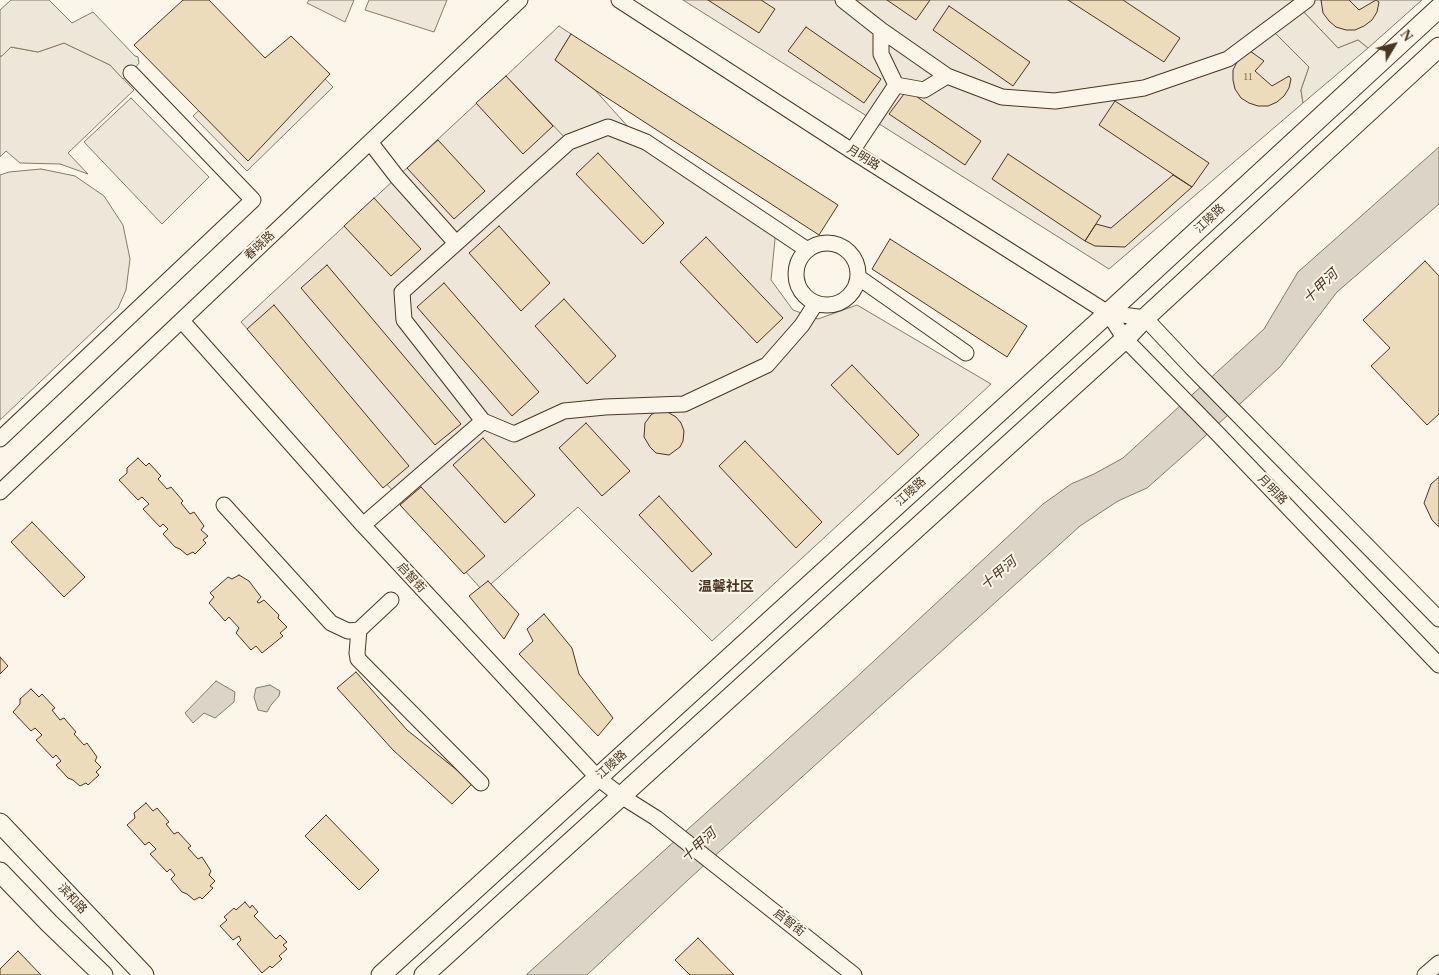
<!DOCTYPE html>
<meta charset="utf-8">
<style>
body{margin:0}
#map{position:relative;width:1439px;height:975px;overflow:hidden;background:#fbf6e9;font-family:"Times New Roman",serif}
canvas{display:block}
.north{position:absolute;left:1369px;top:20px;width:50px;height:50px;-webkit-text-stroke:4px #fbf6e9;paint-order:stroke;rotate:53deg;font-size:14px;font-weight:700;line-height:20px;text-align:center;color:#4a3520}
.north::after{content:'';display:block;margin:auto;width:18px;height:22px;background:#4a3520;clip-path:polygon(50% 0,100% 100%,50% 72%,0 100%)}
</style>
<div id="map">
<canvas width="1439" height="975"></canvas>
<div class="north">N</div>
</div>
<script>
const g = document.querySelector('canvas').getContext('2d');
g.lineJoin = 'round';
function fill(path, color) { g.fillStyle = color; g.fill(path, 'evenodd'); }
const shape = rows => new Path2D(rows.map(r => 'M' + r).join(''));
function stroke(path, color, width, dash) { g.strokeStyle = color; g.lineWidth = width; g.lineCap = dash ? 'butt' : 'round'; g.setLineDash(dash || []); g.stroke(path); }
function label(font, color, halo, rows, align = 'center') {
  g.font = font + ' "Times New Roman","Noto Sans SC",serif'; g.lineWidth = 4; g.setLineDash([]); g.textBaseline = 'middle'; g.strokeStyle = halo; g.fillStyle = color; for (const [text, x, y, turn = 0] of rows) {
    g.save(); g.translate(x, y); g.rotate((+turn || 0) * Math.PI / 180); g.textAlign = isNaN(turn) ? turn : align; if (halo) g.strokeText(text, 0, 0); g.fillText(text, 0, 0); g.restore();
  }
}
const green = shape([
 [309,0,354,0,345,22,307,3,309,0],
 [369,0,447,0,434,32,365,10,369,0],
 [683,0,1422,0,1368,48,1358,40,1338,48,1299,7,1270,28,1309,67,1301,90,1303,103,1109,269,683,0],
 [64,43,110,65,134,90,68,153,88,174,60,164,20,163,6,151,0,157,0,56,2,56,11,47,38,52,64,43],
 [294,47,333,87,247,171,193,116,256,55,271,70,294,47],
 [506,76,553,126,608,127,776,229,771,280,793,310,818,319,857,305,991,384,712,641,578,507,483,591,241,322,506,76],
 [131,98,209,177,162,224,84,142,131,98],
 [41,169,75,176,104,196,123,225,130,259,126,290,118,308,0,420,0,175,9,172,41,169]
]);
fill(green, '#ede6d9');
stroke(green, '#887966', 1);
const parking = shape([
 [11,0,49,0,72,23,93,12,135,56,138,57,139,63,131,73,123,79,110,65,64,43,38,52,11,47,2,56,0,56,0,10,11,0],
 [1299,7,1338,48,1358,40,1368,48,1303,103,1301,90,1309,67,1270,28,1299,7],
 [559,26,571,34,555,60,595,90,639,139,608,127,569,142,506,76,559,26]
]);
fill(parking, '#ede7d9');
stroke(parking, '#887966', 1);
const water = shape([
 [1439,147,1439,204,1337,292,1280,367,1190,450,1147,488,1118,501,1080,526,689,879,587,975,526,975,848,685,1043,504,1071,484,1094,474,1123,458,1264,329,1298,272,1439,147],
 [216,681,235,692,234,702,215,718,204,713,193,723,185,713,216,681],
 [270,685,280,691,279,696,271,705,267,712,258,710,254,697,256,688,270,685]
]);
fill(water, '#dcd4c6');
stroke(water, '#887966', 1);
const building = shape([
 [183,0,209,0,265,58,291,36,330,74,248,161,134,45,183,0],
 [708,0,761,0,775,9,759,33,708,0],
 [887,0,930,0,916,20,887,0],
 [1068,0,1123,0,1180,38,1164,62,1068,0],
 [1321,0,1349,0,1359,10,1376,0,1379,2,1377,12,1372,20,1364,26,1355,30,1346,30,1336,27,1329,21,1323,13,1321,0],
 [949,6,1030,62,1013,86,933,30,949,6],
 [806,27,881,79,864,103,788,51,806,27],
 [571,34,838,205,819,235,595,90,555,60,571,34],
 [1250,51,1264,61,1255,71,1272,86,1289,76,1291,79,1289,88,1284,96,1277,102,1268,106,1258,106,1249,103,1241,98,1235,89,1233,80,1233,70,1237,62,1250,51],
 [506,76,553,126,523,154,476,103,506,76],
 [907,90,981,141,965,165,889,114,907,90],
 [1115,101,1209,163,1192,187,1099,125,1115,101],
 [438,140,485,191,454,219,407,168,438,140],
 [598,153,664,223,643,244,576,174,598,153],
 [1008,154,1101,216,1085,241,992,179,1008,154],
 [1173,175,1192,187,1125,247,1095,246,1085,241,1096,224,1111,228,1173,175],
 [374,198,421,249,391,276,344,226,374,198],
 [499,226,550,283,521,311,469,253,499,226],
 [706,237,783,318,757,343,680,262,706,237],
 [890,239,1027,326,1007,357,872,269,890,239],
 [1425,261,1439,276,1439,414,1427,425,1371,366,1390,348,1363,320,1425,261],
 [327,265,461,424,435,445,301,288,327,265],
 [444,283,539,392,512,416,417,307,444,283],
 [564,299,616,356,587,384,535,326,564,299],
 [274,305,409,466,383,488,247,329,274,305],
 [852,365,919,435,898,455,831,385,852,365],
 [658,410,664,410,676,417,681,423,684,431,683,441,680,447,669,455,656,453,650,447,644,437,645,423,651,415,658,410],
 [586,423,630,471,602,496,559,448,586,423],
 [483,438,535,495,505,523,453,465,483,438],
 [745,441,822,522,796,548,719,466,745,441],
 [138,458,146,466,149,463,161,476,158,479,167,489,171,487,183,501,181,503,190,514,194,512,204,526,201,530,208,536,203,540,206,543,195,554,193,552,187,555,180,549,175,547,163,534,168,529,163,524,160,527,143,509,149,504,142,497,138,500,119,480,127,473,127,468,138,458],
 [1439,477,1439,527,1432,520,1424,503,1431,484,1439,477],
 [421,487,485,556,464,574,400,505,421,487],
 [659,496,712,554,692,572,639,515,659,496],
 [32,522,85,577,64,597,11,542,32,522],
 [239,575,249,581,261,597,257,602,259,603,264,600,279,615,278,618,287,627,280,633,283,636,262,653,256,646,251,650,236,633,239,628,229,617,225,621,209,603,214,597,210,593,228,577,232,579,239,575],
 [488,581,519,614,504,639,469,596,488,581],
 [544,614,572,648,579,674,613,718,598,736,519,654,533,641,527,629,544,614],
 [0,657,8,666,0,674,0,657],
 [356,672,407,730,473,783,452,804,393,750,337,688,356,672],
 [31,689,39,697,42,694,55,708,52,710,60,720,64,718,76,732,74,734,84,745,87,743,97,757,95,761,101,767,96,772,99,775,88,785,86,783,80,786,73,780,68,778,56,765,61,761,56,755,53,758,36,740,42,735,35,728,31,731,13,712,20,704,20,699,31,689],
 [146,803,153,811,157,808,169,822,166,824,174,834,178,832,191,846,188,848,198,859,202,857,211,871,209,875,215,881,210,886,213,888,202,899,200,897,194,900,187,894,182,892,171,879,175,875,170,869,167,872,150,854,156,849,149,842,145,845,127,825,135,818,134,813,146,803],
 [326,815,379,870,359,890,305,836,326,815],
 [245,902,250,908,252,905,258,912,254,916,276,939,280,935,287,942,283,945,287,949,279,956,282,959,272,968,270,966,262,973,237,944,241,940,239,936,233,940,220,926,227,920,224,917,234,908,236,910,245,902],
 [698,938,734,975,690,975,675,960,698,938],
 [18,951,41,975,0,975,0,969,18,951]
]);
fill(building, '#ecdcbc');
stroke(building, '#4a3520', 1);
const minor = shape([
 [619,0,852,151,1108,313,1145,318,1192,368,1439,619],
 [843,0,881,30,947,76,1002,97,1055,101,1144,88,1228,59,1307,0],
 [881,30,881,54,896,85,924,90,947,76],
 [370,142,397,177,456,243],
 [852,151,896,85],
 '796 274a31 31 0 1 1 62 0a31 31 0 1 1-62 0Z',
 [806,249,646,142,608,127,569,142,402,292,404,320,483,421,514,434,564,411,605,407,684,404,767,365,802,325,816,303],
 [858,277,966,353],
 [1108,313,1125,339,1217,433,1439,665],
 [182,321,363,525,598,778,621,796,656,818,854,975],
 [0,439,253,200,131,73],
 [0,492,520,0],
 [224,505,331,623,348,631,359,630,391,600],
 [363,525,483,421],
 [359,630,357,653,358,659,481,783],
 [1425,975,1439,963]
]);
const major = shape([
 [0,823,144,975],
 [0,872,49,923,103,975],
 [381,975,1108,313,1439,8],
 [424,975,1125,339,1145,318,1439,47]
]);
stroke(minor, '#4a3520', 17);
stroke(major, '#4a3520', 21);
stroke(minor, '#fbf6e9', 15);
stroke(major, '#fbf6e9', 19);
label('10px', '#725f47', null, [
 ["11",1248,77]
]);
label('12px', '#4a3520', '#fbf6e9', [
 ["月明路",863,158,32],
 ["江陵路",1210,219,-43],
 ["春晓路",260,246,-43],
 ["月明路",1272,490,46],
 ["江陵路",911,492,-42],
 ["启智街",411,578,47],
 ["江陵路",612,765,-42],
 ["滨和路",72,899,47],
 ["启智街",789,923,38]
]);
label('italic 14px', '#4a3520', '#fbf6e9', [
 ["十甲河",1321,287,-44],
 ["十甲河",999,574,-41],
 ["十甲河",699,846,-43]
]);
label('bold 14px', '#4a3520', '#fbf6e9', [
 ["温馨社区",726,587]
]);
</script>
